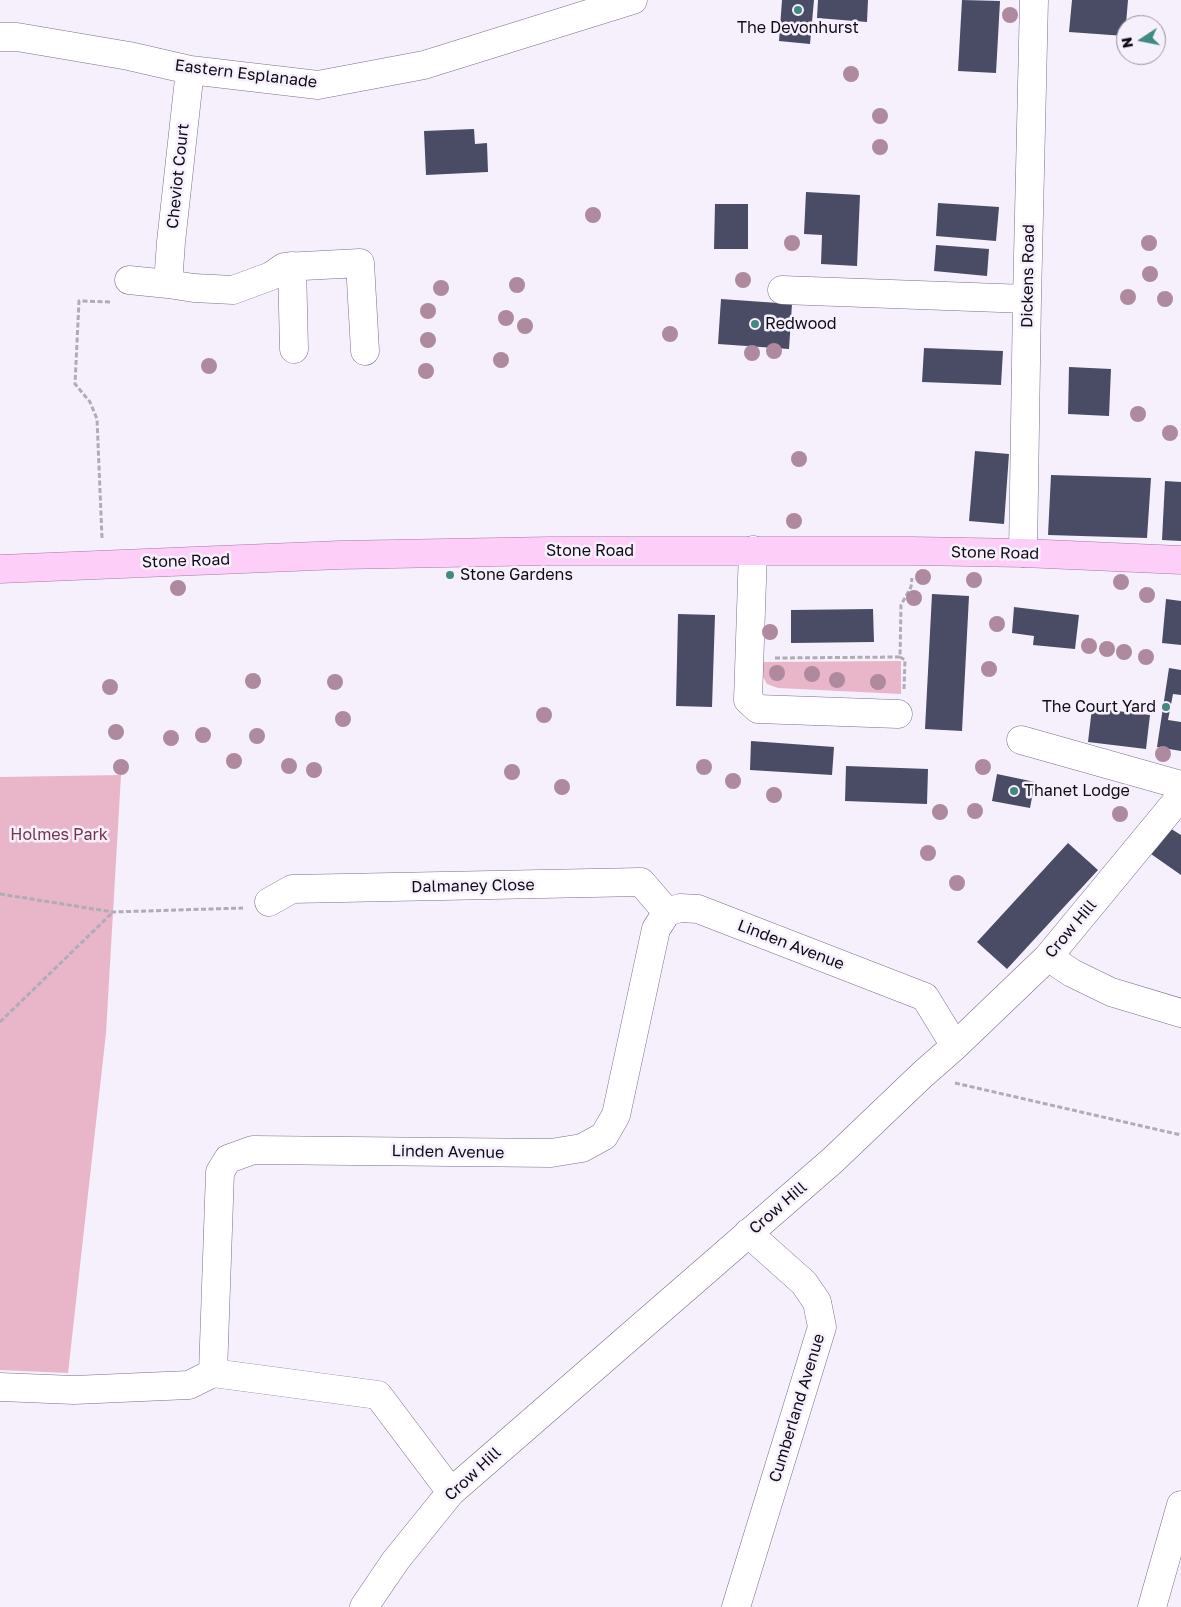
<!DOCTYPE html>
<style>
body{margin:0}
#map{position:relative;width:1181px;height:1607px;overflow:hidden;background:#f5f0fc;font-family:"Golos Text",sans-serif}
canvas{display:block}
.north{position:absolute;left:1116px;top:15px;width:50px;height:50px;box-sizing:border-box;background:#f5f0fc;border:1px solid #9994a0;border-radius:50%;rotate:259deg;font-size:14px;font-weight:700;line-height:20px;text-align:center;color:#100b15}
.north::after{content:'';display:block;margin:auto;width:18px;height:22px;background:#428982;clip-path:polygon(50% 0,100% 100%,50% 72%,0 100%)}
</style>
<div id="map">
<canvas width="1181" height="1607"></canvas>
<div class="north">N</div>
</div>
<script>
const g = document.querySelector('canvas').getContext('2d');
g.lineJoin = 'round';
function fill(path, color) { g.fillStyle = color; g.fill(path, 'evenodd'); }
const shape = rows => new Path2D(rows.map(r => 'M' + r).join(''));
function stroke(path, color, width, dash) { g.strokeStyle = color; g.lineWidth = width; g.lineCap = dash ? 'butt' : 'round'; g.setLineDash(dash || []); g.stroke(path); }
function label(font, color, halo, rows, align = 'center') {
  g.font = font + ' "Golos Text",sans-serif'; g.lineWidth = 5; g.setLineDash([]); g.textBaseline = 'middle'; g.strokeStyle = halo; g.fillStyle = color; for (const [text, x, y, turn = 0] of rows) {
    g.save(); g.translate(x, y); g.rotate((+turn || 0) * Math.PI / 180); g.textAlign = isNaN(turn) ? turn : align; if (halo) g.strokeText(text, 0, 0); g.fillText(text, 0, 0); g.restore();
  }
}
fill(shape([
 [901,661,901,694,778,688,767,684,761,673,762,662],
 [121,775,106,1033,68,1373,0,1370,0,777]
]), '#e9b6c9');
fill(shape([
 [782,0,814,0,810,44,779,41],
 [818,0,868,0,867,22,817,18],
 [962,0,1000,1,996,73,958,71],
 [1072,0,1128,0,1125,36,1069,32],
 [474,129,475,144,487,143,488,172,426,175,424,131],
 [806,192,860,195,857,266,821,264,822,235,804,234],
 [938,203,999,207,996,241,936,236],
 [715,204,748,204,748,249,714,249],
 [936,245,989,249,987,276,934,271],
 [721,299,792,304,789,349,718,344],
 [924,348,1003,351,1001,385,922,382],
 [1069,367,1111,369,1109,416,1068,414],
 [975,451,1009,454,1004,524,969,521],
 [1051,475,1151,478,1147,538,1048,535],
 [1165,481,1181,482,1181,541,1162,540],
 [932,594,969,596,962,731,925,729],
 [1166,599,1181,601,1181,645,1162,643],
 [1014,607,1079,615,1075,649,1033,645,1034,636,1012,633],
 [873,609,874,642,791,643,791,610],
 [678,614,715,615,712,707,676,706],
 [1169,668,1181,670,1181,695,1173,694,1168,720,1181,722,1181,751,1157,747],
 [1092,708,1150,715,1146,749,1088,742],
 [751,741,834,747,832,775,750,770],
 [846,766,928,769,927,804,845,801],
 [997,774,1035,782,1030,808,992,801],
 [1168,827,1181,835,1181,875,1151,854],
 [1068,843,1098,870,1007,969,977,942]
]), '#4a4b65');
const minor = shape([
 [0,37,17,37,129,56,190,70,318,85,424,65,633,0],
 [292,266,294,349],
 [129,280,168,284,194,288,233,290,271,276,284,267,360,263,365,351],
 [168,284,171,242,190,70],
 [782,290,1027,299],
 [753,550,748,700,758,709,898,714],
 [1023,553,1027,299,1034,0],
 [1021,740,1181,785],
 [269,902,292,889,641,882,667,912],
 [1048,957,1072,973,1111,992,1181,1013],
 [0,1387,74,1390,189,1385,213,1373],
 [451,1492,378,1395,213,1373,220,1172,228,1159,253,1150,551,1153,582,1148,604,1136,616,1115,656,929,667,912,680,908,698,909,925,997,955,1046],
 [364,1607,396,1560,451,1492,833,1160,922,1075,955,1046,1048,957,1181,796],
 [736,1607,822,1327,817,1302,804,1283,748,1233],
 [1152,1607,1181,1505]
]);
const major = shape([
 [0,569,340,555,549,551,913,551,1023,553,1181,560]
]);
stroke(minor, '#7b6f89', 29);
stroke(major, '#a975a6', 29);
stroke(shape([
 [102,538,97,419,90,402,75,384,79,301,111,302],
 [775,658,900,657],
 [904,689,905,660,900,657,901,605,911,587,912,578],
 [0,894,113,912,243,908],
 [0,1022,113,912],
 [955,1083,1181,1135]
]), '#b0abb6', 3, [5, 2.5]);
stroke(minor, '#fff', 28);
stroke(major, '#fdcef8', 28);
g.fillStyle = '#af899d';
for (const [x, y] of [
 [1010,15],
 [851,74],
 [880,116],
 [880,147],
 [593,215],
 [792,243],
 [1149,243],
 [1150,274],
 [743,280],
 [517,285],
 [441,288],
 [1128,297],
 [1165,299],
 [428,311],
 [506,318],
 [525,326],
 [670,334],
 [428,340],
 [774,351],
 [752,353],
 [501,360],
 [209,366],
 [426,371],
 [1138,414],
 [1170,433],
 [799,459],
 [794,521],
 [923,577],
 [974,580],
 [1121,582],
 [178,588],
 [1147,595],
 [914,598],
 [997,624],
 [770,632],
 [1089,646],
 [1107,649],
 [1124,652],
 [1146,657],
 [989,669],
 [777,673],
 [812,674],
 [837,680],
 [253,681],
 [335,682],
 [878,682],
 [110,687],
 [544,715],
 [343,719],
 [116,732],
 [203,735],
 [257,736],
 [171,738],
 [1163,754],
 [234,761],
 [289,766],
 [121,767],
 [704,767],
 [983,767],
 [314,770],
 [512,772],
 [733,781],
 [562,787],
 [774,795],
 [975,811],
 [940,812],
 [1120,814],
 [928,853],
 [957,883]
]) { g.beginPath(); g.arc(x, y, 8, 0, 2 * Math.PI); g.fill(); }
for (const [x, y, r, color] of [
 [798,10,5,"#428982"],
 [755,324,5,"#428982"],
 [450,575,5,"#428982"],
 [1166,707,5,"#428982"],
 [1014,791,5,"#428982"]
]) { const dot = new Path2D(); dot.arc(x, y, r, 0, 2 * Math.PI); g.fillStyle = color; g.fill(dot); stroke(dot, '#f5f0fc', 2); }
label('16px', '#100b15', '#f5f0fc', [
 ["The Devonhurst",798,28,"center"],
 ["Redwood",765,324],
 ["Stone Gardens",460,575],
 ["The Court Yard",1156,707,"right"],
 ["Thanet Lodge",1024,791]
], 'left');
label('16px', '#100b15', '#f5f0fc', [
 ["Eastern Esplanade",246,74,7],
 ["Cheviot Court",178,176,-84],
 ["Dickens Road",1028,276,-89],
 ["Stone Road",590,551],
 ["Stone Road",995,553,1],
 ["Stone Road",186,561,-2],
 ["Dalmaney Close",473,886,-1],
 ["Crow Hill",1071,929,-50],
 ["Linden Avenue",791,945,21],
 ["Linden Avenue",448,1152,1],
 ["Crow Hill",778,1208,-41],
 ["Cumberland Avenue",797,1408,-73],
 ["Crow Hill",473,1474,-43]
]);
label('16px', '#753450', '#f5f0fc', [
 ["Holmes Park",59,835]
]);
</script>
